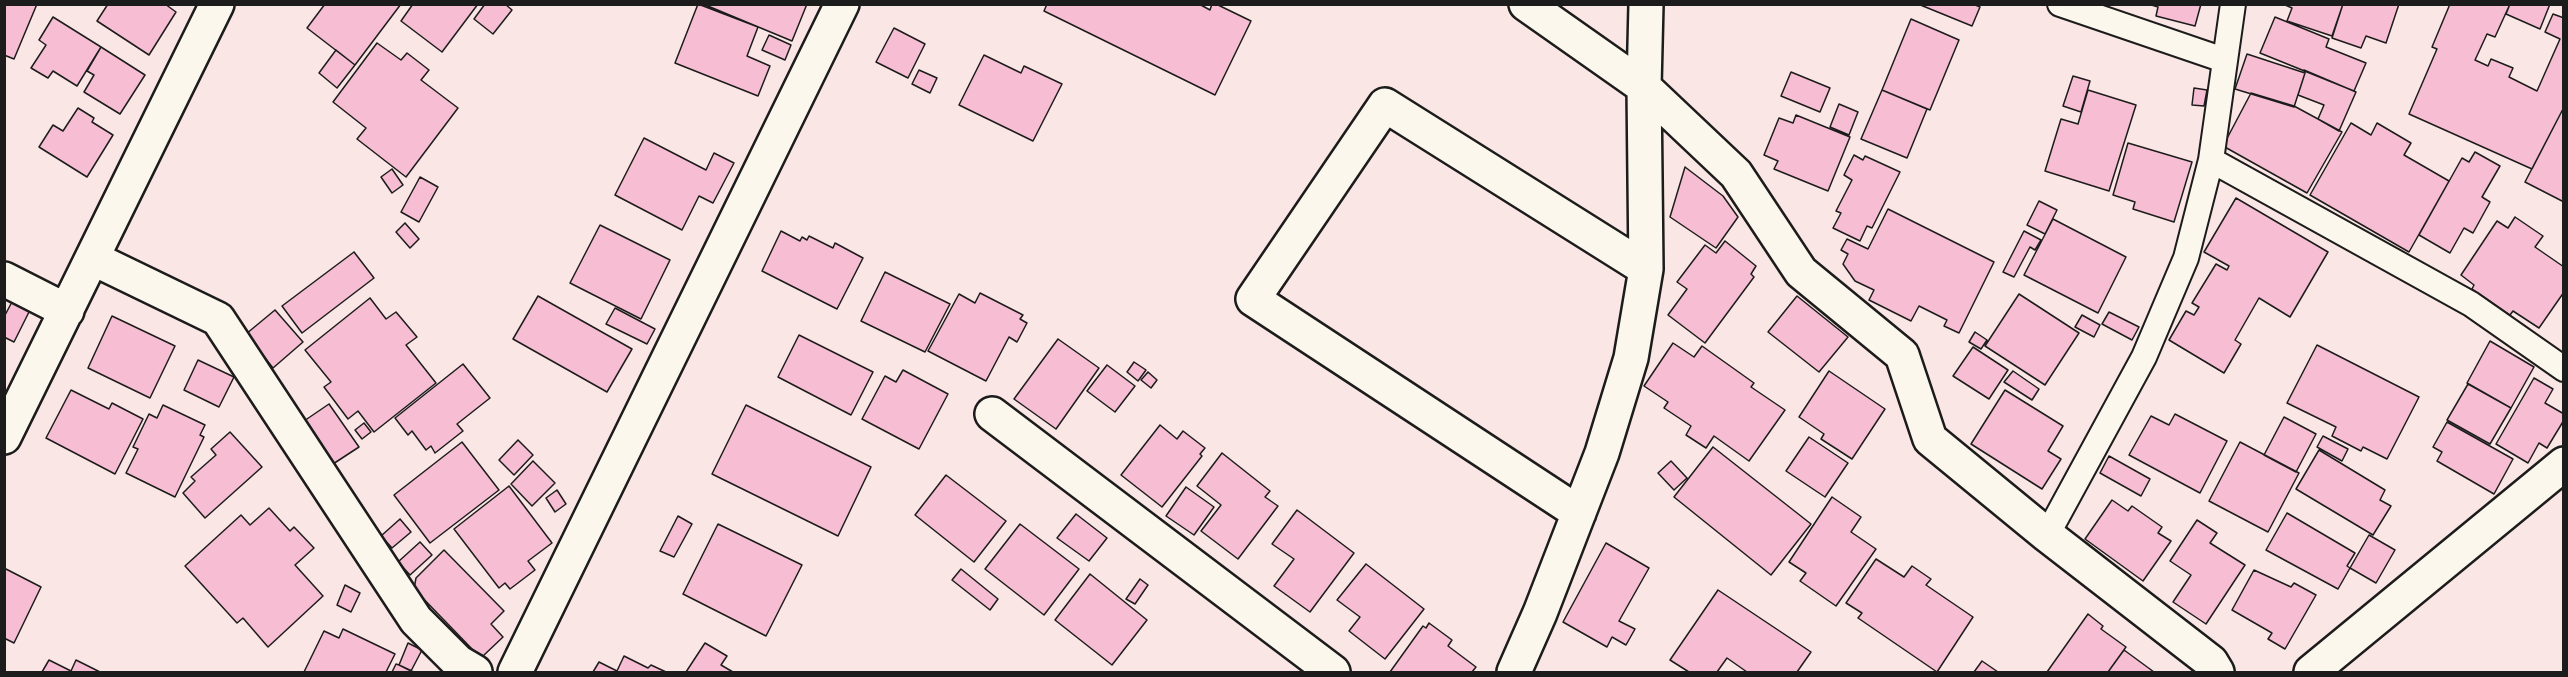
<!DOCTYPE html>
<style>
body{margin:0}
#map{position:relative;width:2568px;height:677px;overflow:hidden;background:#fae6e4;font-family:Itim,sans-serif}
canvas{display:block}
.frame{position:absolute;inset:0;border:6px solid #1c1c1c;pointer-events:none}
</style>
<div id="map">
<canvas width="2568" height="677"></canvas>
<div class="frame"></div>
</div>
<script>
const g = document.querySelector('canvas').getContext('2d');
g.lineJoin = 'round';
function fill(path, color) { g.fillStyle = color; g.fill(path, 'evenodd'); }
const shape = rows => new Path2D(rows.map(r => 'M' + r).join(''));
function stroke(path, color, width, dash) { g.strokeStyle = color; g.lineWidth = width; g.lineCap = dash ? 'butt' : 'round'; g.setLineDash(dash || []); g.stroke(path); }
const building = shape([
 [4,4,37,4,14,59,4,55,4,4],
 [108,4,165,4,176,12,149,55,97,21,108,4],
 [325,4,401,4,355,65,307,28,325,4],
 [413,4,478,4,442,52,401,21,413,4],
 [485,4,505,4,512,10,493,34,474,19,485,4],
 [698,4,758,27,747,56,770,66,758,96,675,63,698,4],
 [703,4,807,4,792,41,703,4],
 [1047,4,1199,4,1210,10,1212,4,1216,4,1251,21,1215,95,1044,11,1047,4],
 [1918,4,1973,4,1980,7,1972,26,1918,4],
 [2148,4,2201,4,2195,26,2156,16,2158,7,2148,4],
 [2283,4,2343,4,2332,36,2287,21,2292,8,2283,4],
 [2343,4,2399,4,2386,43,2366,36,2361,48,2332,38,2343,4],
 [2450,4,2510,4,2495,37,2487,34,2475,60,2488,66,2491,59,2513,68,2509,77,2537,91,2560,39,2545,32,2553,14,2564,18,2564,107,2532,169,2409,114,2437,49,2432,47,2450,4],
 [2510,4,2550,4,2540,29,2506,14,2510,4],
 [53,17,101,47,77,86,53,71,48,78,31,68,46,45,39,40,53,17],
 [2275,17,2329,39,2326,47,2366,63,2354,91,2260,53,2275,17],
 [1911,19,1959,40,1930,110,1882,90,1911,19],
 [894,28,925,44,908,78,876,62,894,28],
 [769,35,791,45,785,60,762,50,769,35],
 [377,43,401,60,407,53,429,70,421,80,458,108,406,177,357,139,366,128,333,102,377,43],
 [101,47,145,75,120,114,84,92,94,75,87,71,101,47],
 [336,50,355,65,337,88,319,73,336,50],
 [2247,54,2305,73,2294,107,2235,89,2247,54],
 [984,55,1021,73,1024,66,1062,84,1033,141,959,105,984,55],
 [919,70,937,78,930,93,912,84,919,70],
 [2304,70,2356,92,2339,131,2318,119,2324,105,2298,95,2305,73,2304,70],
 [1791,72,1830,88,1820,112,1781,96,1791,72],
 [2073,76,2090,81,2081,112,2063,106,2073,76],
 [2194,88,2207,90,2204,106,2192,105,2194,88],
 [1882,90,1927,109,1907,158,1861,139,1882,90],
 [2088,90,2136,105,2109,191,2045,171,2061,119,2078,124,2088,90],
 [2251,93,2294,106,2342,132,2307,193,2223,146,2251,93],
 [1839,104,1858,112,1849,135,1830,127,1839,104],
 [2564,107,2564,202,2525,182,2564,107],
 [78,108,94,118,92,122,113,135,87,177,39,147,53,125,63,131,78,108],
 [1796,115,1850,137,1828,191,1774,169,1778,161,1764,155,1779,118,1793,123,1796,115],
 [2351,123,2371,135,2377,123,2411,143,2404,155,2449,181,2409,252,2310,195,2351,123],
 [644,138,706,170,714,153,734,163,713,203,699,196,682,230,615,195,644,138],
 [2128,143,2192,162,2174,222,2133,209,2135,202,2113,195,2128,143],
 [2475,152,2500,166,2482,197,2490,202,2473,233,2464,228,2450,253,2419,235,2462,158,2469,162,2475,152],
 [1854,155,1863,160,1865,156,1900,172,1872,228,1867,226,1860,241,1833,228,1841,213,1836,211,1852,180,1844,175,1854,155],
 [1685,167,1723,196,1738,217,1716,248,1670,217,1685,167],
 [392,169,403,185,392,193,381,177,392,169],
 [420,177,438,187,419,222,401,212,420,177],
 [2236,198,2328,252,2290,317,2259,298,2235,340,2241,344,2224,373,2169,340,2186,311,2194,315,2199,307,2192,303,2216,264,2227,270,2229,266,2204,252,2236,198],
 [2039,201,2057,210,2045,234,2027,225,2039,201],
 [1888,209,1994,262,1959,333,1944,326,1947,320,1919,306,1911,321,1869,300,1874,290,1855,281,1843,264,1848,254,1841,250,1847,239,1868,249,1888,209],
 [2515,217,2543,236,2535,247,2564,267,2564,292,2539,328,2513,311,2510,315,2472,289,2474,285,2461,275,2497,221,2508,228,2515,217],
 [2053,219,2126,257,2098,313,2024,275,2053,219],
 [405,223,419,239,410,248,396,232,405,223],
 [600,225,670,260,641,319,570,283,600,225],
 [781,231,800,241,802,237,807,240,809,236,833,248,835,243,863,258,837,309,762,271,781,231],
 [2024,231,2041,240,2035,250,2030,247,2014,277,2003,272,2024,231],
 [1725,241,1756,266,1751,274,1754,277,1705,343,1668,315,1687,289,1677,282,1705,245,1716,253,1725,241],
 [354,252,374,278,302,333,282,306,354,252],
 [885,272,950,304,925,352,861,321,885,272],
 [980,293,1023,315,1020,319,1027,323,1017,342,1009,337,986,381,928,351,959,294,975,303,980,293],
 [2019,294,2079,333,2045,385,1985,346,2019,294],
 [538,296,632,349,607,392,513,339,538,296],
 [1797,296,1848,337,1819,372,1768,332,1797,296],
 [370,298,386,319,396,312,417,337,406,345,436,383,374,432,358,411,348,419,324,387,331,382,305,350,370,298],
 [13,300,31,308,14,342,4,337,4,317,13,300],
 [615,308,655,329,647,344,606,324,615,308],
 [275,310,303,342,273,368,246,334,275,310],
 [2109,312,2139,327,2132,340,2102,324,2109,312],
 [2082,315,2100,325,2094,337,2075,327,2082,315],
 [112,316,175,346,150,398,88,368,112,316],
 [1975,332,1987,340,1981,349,1969,342,1975,332],
 [799,335,873,372,851,415,778,377,799,335],
 [1058,339,1099,368,1056,429,1014,399,1058,339],
 [2490,341,2534,367,2511,408,2467,383,2490,341],
 [1673,343,1694,357,1702,346,1754,383,1751,387,1785,410,1749,461,1714,436,1706,448,1686,435,1691,426,1664,408,1668,402,1644,386,1673,343],
 [2317,345,2419,397,2387,459,2363,447,2361,451,2332,436,2336,427,2287,403,2317,345],
 [1973,347,2008,370,1989,399,1953,376,1973,347],
 [198,360,234,377,219,407,184,390,198,360],
 [1134,362,1146,370,1138,381,1127,372,1134,362],
 [463,364,490,398,457,424,463,431,435,453,431,446,426,450,412,431,408,435,395,418,463,364],
 [1107,365,1135,386,1115,412,1087,391,1107,365],
 [903,370,948,394,919,449,862,419,885,376,896,382,903,370],
 [1829,371,1885,409,1852,459,1821,439,1824,434,1799,417,1829,371],
 [2013,371,2039,389,2032,400,2004,382,2013,371],
 [1148,372,1157,380,1151,388,1141,380,1148,372],
 [2534,378,2553,389,2545,403,2564,414,2564,420,2547,448,2539,443,2528,463,2496,444,2534,378],
 [2468,384,2511,408,2490,444,2447,420,2468,384],
 [71,390,109,409,112,403,143,419,115,474,46,438,71,390],
 [2005,390,2063,426,2048,451,2061,459,2042,489,1971,444,2005,390],
 [329,404,359,447,333,464,304,421,329,404],
 [163,405,205,425,200,435,204,437,175,497,126,473,138,449,133,447,149,414,157,418,163,405],
 [746,405,871,467,838,536,712,474,746,405],
 [2175,414,2227,441,2200,493,2129,455,2151,416,2169,425,2175,414],
 [2284,417,2316,434,2296,472,2264,455,2284,417],
 [2447,422,2513,459,2494,494,2437,461,2442,452,2433,447,2447,422],
 [364,423,371,432,362,439,355,430,364,423],
 [1160,425,1177,439,1183,431,1205,448,1200,454,1202,456,1162,507,1121,475,1160,425],
 [230,432,262,467,205,518,183,493,195,481,191,477,216,455,211,449,230,432],
 [2323,436,2348,449,2342,461,2317,447,2323,436],
 [1809,437,1848,463,1825,497,1786,471,1809,437],
 [518,440,533,455,514,475,499,460,518,440],
 [462,442,499,490,430,543,394,495,462,442],
 [2240,442,2299,473,2268,532,2209,501,2240,442],
 [1713,447,1811,524,1771,575,1674,497,1713,447],
 [2319,450,2385,490,2380,500,2391,506,2373,535,2296,489,2319,450],
 [1222,453,1270,491,1265,497,1278,506,1238,559,1201,531,1221,505,1197,486,1222,453],
 [2109,456,2150,479,2141,496,2100,473,2109,456],
 [533,461,555,483,532,506,511,484,533,461],
 [1671,461,1687,478,1674,490,1658,473,1671,461],
 [946,475,1006,521,974,562,915,515,946,475],
 [509,486,552,543,528,561,535,570,510,589,505,583,499,588,454,529,509,486],
 [1186,487,1214,507,1194,535,1166,516,1186,487],
 [557,490,566,504,555,512,546,498,557,490],
 [1832,497,1861,517,1851,532,1876,549,1836,606,1800,581,1806,573,1789,562,1832,497],
 [2112,500,2128,511,2132,506,2162,527,2158,533,2171,541,2143,581,2085,539,2112,500],
 [269,508,290,531,294,527,314,548,295,565,323,596,268,647,243,618,237,623,185,566,241,515,250,525,269,508],
 [1297,510,1354,553,1310,612,1274,586,1294,559,1272,544,1297,510],
 [2287,513,2355,553,2347,566,2350,568,2338,589,2266,550,2287,513],
 [1076,514,1107,538,1089,561,1057,538,1076,514],
 [678,516,692,524,674,557,660,551,678,516],
 [400,519,411,532,392,548,381,536,400,519],
 [2197,520,2217,533,2210,543,2245,565,2206,624,2173,602,2191,575,2170,561,2197,520],
 [718,524,802,565,766,636,683,594,718,524],
 [1020,524,1079,569,1044,615,985,569,1020,524],
 [2369,535,2395,550,2376,583,2350,568,2369,535],
 [420,542,432,555,410,575,398,562,420,542],
 [1606,543,1649,568,1619,621,1635,629,1626,645,1612,637,1607,647,1563,622,1606,543],
 [444,550,504,611,491,624,503,637,483,656,473,650,414,589,416,578,444,550],
 [1876,559,1904,577,1912,566,1931,579,1926,585,1973,617,1937,672,1858,618,1862,613,1846,603,1876,559],
 [1366,564,1424,609,1385,659,1349,631,1360,617,1337,600,1366,564],
 [4,568,41,587,14,643,4,638,4,568],
 [961,569,998,599,990,610,952,580,961,569],
 [2254,570,2291,587,2294,583,2316,595,2285,649,2268,639,2272,633,2232,610,2254,570],
 [1090,574,1147,620,1112,665,1055,620,1090,574],
 [1140,579,1148,585,1135,604,1126,599,1140,579],
 [345,585,360,593,351,612,337,605,345,585],
 [1718,590,1811,652,1797,672,1747,672,1727,658,1717,672,1689,672,1670,660,1718,590],
 [2088,614,2103,626,2101,629,2126,647,2108,672,2047,672,2088,614],
 [1429,623,1452,640,1448,646,1476,667,1472,672,1390,672,1423,626,1426,628,1429,623],
 [343,629,395,654,386,672,304,672,324,631,339,638,343,629],
 [408,643,422,650,411,671,399,665,408,643],
 [705,643,727,656,721,665,733,672,686,672,705,643],
 [2124,650,2154,672,2108,672,2124,650],
 [624,656,648,668,651,665,666,672,593,672,599,662,617,671,624,656],
 [49,660,71,671,76,660,100,672,42,672,49,660],
 [1982,661,1998,672,1974,672,1982,661],
 [396,664,399,665,414,672,392,672,396,664]
]);
fill(building, '#f7bed3');
stroke(building, '#1c1c1c', 1.5);
const service = shape([
 [2060,4,2224,60],
 [2211,160,2471,304,2564,369],
 [2047,535,2144,357,2186,258,2211,160,2233,4]
]);
const minor = shape([
 [1526,4,1644,87,1736,174,1801,272,1902,355,1930,439,2047,535,2211,662,2217,672],
 [92,258,218,319,416,620,458,662,475,672],
 [4,279,67,311],
 [992,414,1333,672],
 [4,437,217,4],
 [1579,513,1253,299,1385,105,1646,269],
 [515,672,842,4],
 [1514,672,1540,613,1602,453,1631,358,1646,269,1644,87,1646,4],
 [2311,672,2564,464]
]);
stroke(service, '#1c1c1c', 28);
stroke(minor, '#1c1c1c', 38);
stroke(service, '#fbf7ec', 24);
stroke(minor, '#fbf7ec', 33);
</script>
